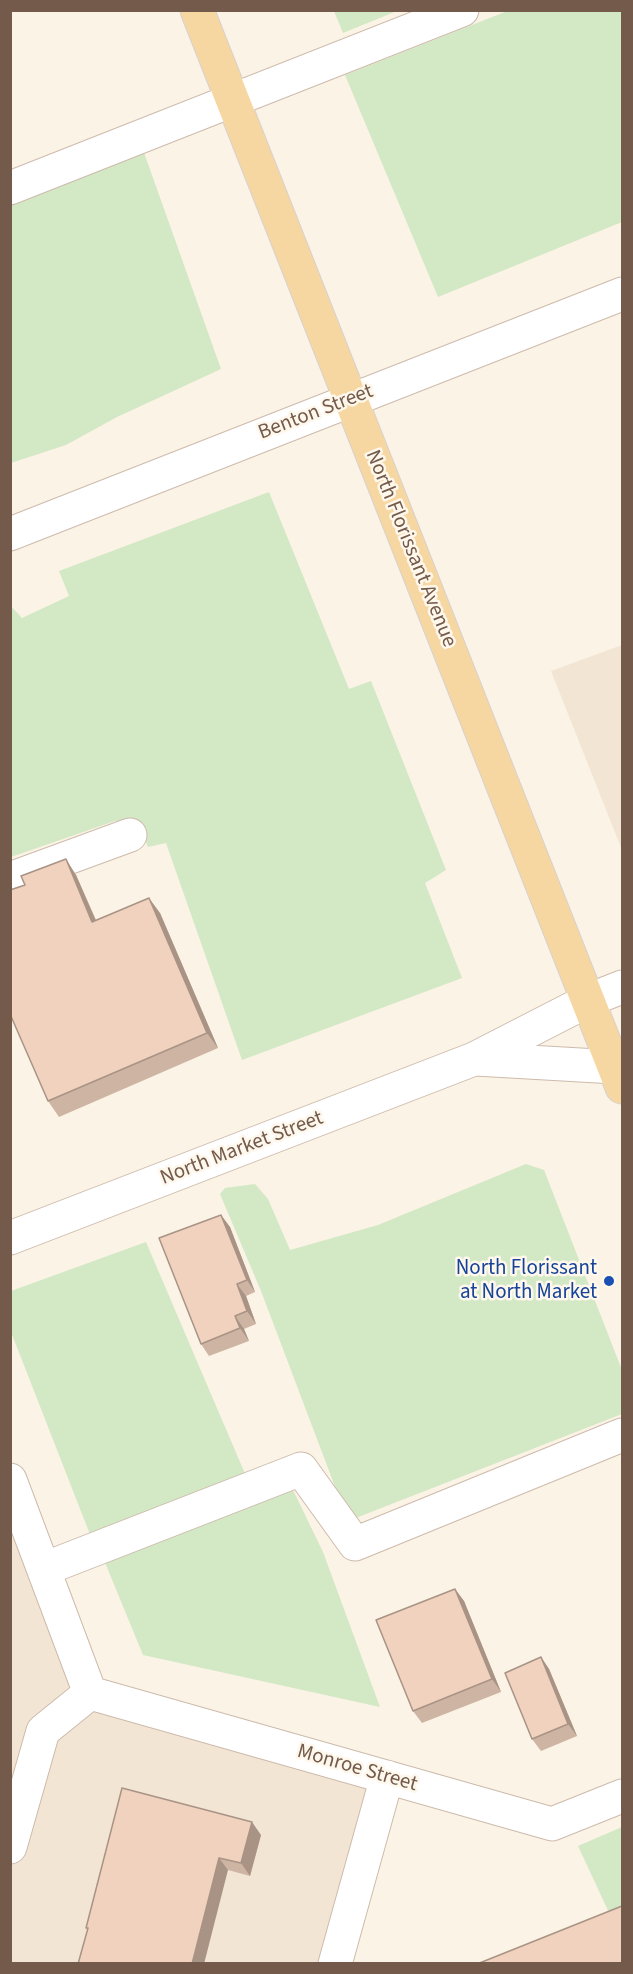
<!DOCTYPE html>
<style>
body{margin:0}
#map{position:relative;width:633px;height:1974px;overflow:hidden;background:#fbf3e6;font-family:"Source Sans 3",sans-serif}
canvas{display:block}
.frame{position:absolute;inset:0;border:12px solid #735a4b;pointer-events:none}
</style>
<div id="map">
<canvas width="633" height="1974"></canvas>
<div class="frame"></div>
</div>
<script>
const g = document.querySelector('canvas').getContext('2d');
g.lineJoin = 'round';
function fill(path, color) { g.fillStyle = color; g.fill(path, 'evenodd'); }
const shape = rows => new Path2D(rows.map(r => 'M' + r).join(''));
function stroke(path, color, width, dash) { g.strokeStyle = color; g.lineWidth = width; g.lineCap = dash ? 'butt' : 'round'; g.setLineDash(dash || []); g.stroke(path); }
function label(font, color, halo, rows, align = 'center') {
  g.font = font + ' "Source Sans 3",sans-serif'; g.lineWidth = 5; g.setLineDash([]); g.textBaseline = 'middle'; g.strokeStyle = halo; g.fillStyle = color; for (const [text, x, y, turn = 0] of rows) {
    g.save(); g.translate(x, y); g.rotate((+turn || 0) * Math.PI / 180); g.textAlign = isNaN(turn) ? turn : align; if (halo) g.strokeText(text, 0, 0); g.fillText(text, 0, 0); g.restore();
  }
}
fill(shape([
 [622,645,622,850,551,671],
 [10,1481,90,1693,387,1777,335,1963,11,1963]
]), '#f3e5d4');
fill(shape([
 [510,10,622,11,622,222,438,297,345,75],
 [334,11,397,11,343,33],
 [142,147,221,369,117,417,66,445,11,463,11,197],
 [269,492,349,689,371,681,446,870,425,883,462,978,242,1060,166,843,148,847,137,820,115,821,11,857,10,605,22,618,69,596,59,571],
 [526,1164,544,1170,622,1370,622,1414,348,1521,261,1291,220,1194,225,1188,255,1184,268,1199,290,1250,378,1225],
 [146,1242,246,1476,91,1537,11,1332,11,1291],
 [293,1490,323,1552,380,1707,143,1655,104,1560],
 [622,1827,622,1915,612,1919,578,1846]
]), '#d3e8c4');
const minor = shape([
 [10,188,462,10],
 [10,534,622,294],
 [10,879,130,835],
 [476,1059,615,1067,622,1066],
 [10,1238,474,1059,589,1000,622,987],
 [10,1480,90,1693,43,1731,10,1847],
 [44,1569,301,1469,355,1544,622,1435],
 [90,1693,552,1824,622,1796],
 [335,1964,387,1777]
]);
const major = shape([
 [197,10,622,1087]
]);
stroke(minor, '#cdbbac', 35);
stroke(major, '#d8d1cd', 35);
stroke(minor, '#fff', 33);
stroke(major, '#f7d7a1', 33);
fill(shape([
 [76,875,96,920,160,913,218,1048,59,1117,48,1101],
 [221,1215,230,1227,255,1292,246,1296,256,1324,244,1329,249,1341,209,1356,201,1344],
 [455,1589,464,1601,501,1692,422,1723,413,1711],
 [541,1657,549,1669,577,1736,541,1751,532,1739],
 [261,1835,250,1876,228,1870,88,1930,86,1928]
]), '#ceb5a3');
fill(shape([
 [66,859,76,875,103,937,92,922],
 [149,898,160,913,218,1048,207,1033],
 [221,1215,230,1227,255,1292,247,1280],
 [237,1284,246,1296,256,1324,247,1311],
 [235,1316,244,1329,249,1341,240,1328],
 [455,1589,464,1601,501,1692,492,1679],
 [541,1657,549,1669,577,1736,568,1724],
 [252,1822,261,1835,250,1876,241,1863],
 [219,1858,228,1870,204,1964,192,1964]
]), '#a89385');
const building = shape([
 [66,859,92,922,149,898,207,1033,48,1101,10,1014,10,890,25,885,21,876,66,859],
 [221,1215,247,1280,237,1284,247,1311,235,1316,240,1328,201,1344,159,1238,221,1215],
 [455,1589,492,1679,413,1711,376,1620,455,1589],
 [541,1657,568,1724,532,1739,505,1673,541,1657],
 [122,1788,252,1822,241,1863,219,1858,192,1964,78,1964,88,1928,86,1928,122,1788],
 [622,1906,622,1964,477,1964,622,1906]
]);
fill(building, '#f0d2be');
stroke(building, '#a89385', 1.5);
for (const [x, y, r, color] of [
 [609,1281,6,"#1a4fb4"]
]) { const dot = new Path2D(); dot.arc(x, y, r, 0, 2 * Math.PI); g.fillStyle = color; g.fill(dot); stroke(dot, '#fef7ec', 2); }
label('21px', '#735a4b', '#fef7ec', [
 ["Benton Street",316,413,-21],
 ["North Florissant Avenue",410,549,68],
 ["North Market Street",242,1149,-21],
 ["Monroe Street",357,1769,16]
]);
label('21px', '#164399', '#fef7ec', [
 ["North Florissant",597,1269],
 ["at North Market",597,1293]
], 'right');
</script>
